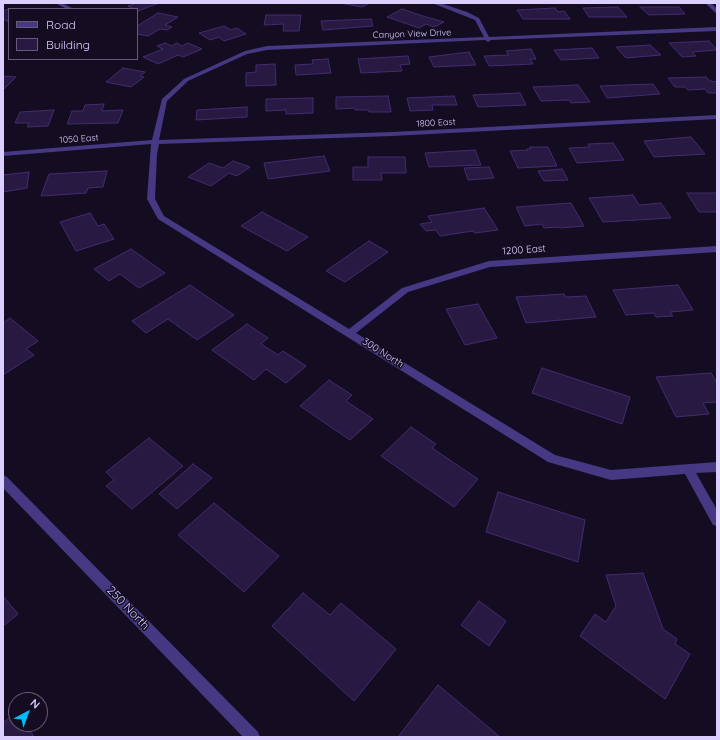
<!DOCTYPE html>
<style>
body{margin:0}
#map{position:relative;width:720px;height:740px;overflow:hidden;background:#140d22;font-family:Quicksand,sans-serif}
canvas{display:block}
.frame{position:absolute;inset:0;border:4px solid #dbcfff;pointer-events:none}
.legend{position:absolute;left:8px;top:8px;width:130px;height:52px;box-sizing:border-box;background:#140d22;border:1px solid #645b7a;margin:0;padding:5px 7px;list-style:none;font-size:12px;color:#dbcfff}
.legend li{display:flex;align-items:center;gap:8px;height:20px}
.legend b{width:20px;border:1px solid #645b7a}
.north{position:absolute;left:8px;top:692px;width:40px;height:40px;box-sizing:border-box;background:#140d22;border:1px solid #645b7a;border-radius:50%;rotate:41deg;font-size:11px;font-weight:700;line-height:16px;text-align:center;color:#dbcfff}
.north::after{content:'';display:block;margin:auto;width:14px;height:18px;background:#00bbfa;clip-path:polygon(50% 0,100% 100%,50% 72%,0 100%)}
</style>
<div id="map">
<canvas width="720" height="740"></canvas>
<div class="frame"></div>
<ul class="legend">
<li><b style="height:5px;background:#463882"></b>Road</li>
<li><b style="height:11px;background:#281943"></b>Building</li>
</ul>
<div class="north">N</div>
</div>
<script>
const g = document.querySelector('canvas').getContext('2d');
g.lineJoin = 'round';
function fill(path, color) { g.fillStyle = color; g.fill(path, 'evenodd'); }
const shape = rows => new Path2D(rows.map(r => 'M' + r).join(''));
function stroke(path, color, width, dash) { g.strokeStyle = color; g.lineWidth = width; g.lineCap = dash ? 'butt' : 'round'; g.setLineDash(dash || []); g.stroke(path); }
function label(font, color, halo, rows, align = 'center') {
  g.font = font + ' Quicksand,sans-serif'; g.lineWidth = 3; g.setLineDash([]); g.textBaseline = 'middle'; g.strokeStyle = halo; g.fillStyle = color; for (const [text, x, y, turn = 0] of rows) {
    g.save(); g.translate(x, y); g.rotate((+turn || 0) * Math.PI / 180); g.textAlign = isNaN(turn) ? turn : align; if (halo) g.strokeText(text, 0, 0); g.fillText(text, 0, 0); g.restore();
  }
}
const building = shape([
 [131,3,159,3,138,11,128,6,134,4,131,3],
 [340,3,370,3,362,7,340,3],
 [618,7,627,17,589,17,583,8,618,7],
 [640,7,679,7,685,14,649,15,640,7],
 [555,8,558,12,564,11,570,19,523,19,517,10,555,8],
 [9,9,9,21,7,21,3,19,3,11,9,9],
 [402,9,423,16,444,22,434,27,426,24,419,28,387,17,402,9],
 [158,13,178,17,165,25,172,27,167,30,160,29,148,36,137,34,137,26,158,13],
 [266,15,301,15,299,31,283,31,284,24,264,25,266,15],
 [371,19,373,26,323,30,321,21,371,19],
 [224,26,231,30,237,28,246,34,224,41,219,37,210,40,199,33,224,26],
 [709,41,717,50,692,52,696,56,682,57,669,43,709,41],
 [165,43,172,46,177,43,182,46,188,43,202,49,183,57,178,55,158,64,143,57,163,49,157,46,165,43],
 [650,45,661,55,626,58,616,47,650,45],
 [592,48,599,58,561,60,554,50,592,48],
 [531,49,536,59,530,59,533,64,489,66,484,56,509,55,506,51,531,49],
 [469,52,476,65,434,67,429,57,469,52],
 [408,56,410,64,400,65,402,71,361,73,358,59,408,56],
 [328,59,331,73,296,75,295,65,313,64,312,60,328,59],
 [275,64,276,85,246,86,246,73,256,72,256,65,275,64],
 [123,68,145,72,140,76,144,77,131,87,106,82,123,68],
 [3,76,16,77,3,90,3,76],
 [706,77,710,81,717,82,717,93,708,93,705,89,688,90,685,87,675,87,668,78,706,77],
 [653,84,660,94,607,98,600,86,653,84],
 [578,85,590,102,571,103,569,100,541,101,533,87,578,85],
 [520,93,526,105,478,107,473,95,520,93],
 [388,96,391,112,369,112,369,110,355,110,355,108,336,109,336,97,388,96],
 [454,96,457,105,432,105,433,110,410,111,407,98,454,96],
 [313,98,313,113,286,114,286,110,266,111,266,99,313,98],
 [104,104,102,111,123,110,118,123,67,124,72,111,83,111,85,105,104,104],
 [247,107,247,117,196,120,197,110,247,107],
 [54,110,48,126,27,127,29,123,15,123,20,112,54,110],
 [691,137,705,154,654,157,644,141,691,137],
 [613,143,624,160,577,163,569,148,590,147,588,144,613,143],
 [530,147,548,147,557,166,518,168,510,151,528,150,527,149,531,149,530,147],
 [475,150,481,165,429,167,425,153,475,150],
 [324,156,330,171,268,179,264,163,324,156],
 [368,157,405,157,406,173,381,173,382,180,353,180,353,167,368,167,368,157],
 [233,161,250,167,237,176,229,173,211,186,188,177,209,163,223,168,233,161],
 [489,167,494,178,468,180,464,168,489,167],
 [562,169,568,180,544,181,538,171,562,169],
 [107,171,103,187,88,188,86,193,41,196,49,174,107,171],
 [29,172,27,188,3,192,3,175,29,172],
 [687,193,717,193,717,212,699,212,687,193],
 [633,195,639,205,661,203,671,218,603,222,589,198,633,195],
 [571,203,584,226,560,228,559,227,544,228,542,224,525,226,516,207,571,203],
 [484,208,498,230,475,233,473,231,440,236,436,230,426,231,420,224,432,222,428,216,484,208],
 [262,212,308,237,287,251,241,226,262,212],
 [90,213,98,226,104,224,114,239,76,251,60,222,90,213],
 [369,241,388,252,345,282,326,271,369,241],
 [131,249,165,273,139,288,120,274,109,281,94,269,131,249],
 [190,285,234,315,197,340,168,319,146,333,132,321,190,285],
 [678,285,693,310,670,312,673,316,656,317,654,313,626,315,613,290,678,285],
 [564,294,566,297,586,296,596,317,526,323,516,297,564,294],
 [478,304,497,338,465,345,446,309,478,304],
 [10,318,38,341,26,349,34,355,3,375,3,323,10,318],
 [247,324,268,338,261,344,278,355,283,351,306,366,286,383,266,369,254,380,212,350,247,324],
 [542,368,630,397,622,424,532,393,542,368],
 [711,373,717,383,717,402,703,403,709,414,676,417,656,377,711,373],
 [329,380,352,395,346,401,373,419,350,440,300,406,329,380],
 [411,427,436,444,432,448,478,479,454,507,381,456,411,427],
 [149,438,183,466,132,509,106,486,114,480,106,472,149,438],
 [193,464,212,478,177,509,159,494,193,464],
 [498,492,585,520,578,562,486,532,498,492],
 [214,503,279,556,244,592,178,535,214,503],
 [643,573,663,629,677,639,675,644,690,654,665,699,580,636,595,614,606,622,616,606,606,575,643,573],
 [303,593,330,615,341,603,396,649,354,701,272,626,303,593],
 [3,596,18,614,3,626,3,596],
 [479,601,506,621,489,646,461,625,479,601],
 [438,685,500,737,398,737,438,685],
 [16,712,16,724,25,724,33,735,31,737,3,737,3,723,16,712]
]);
fill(building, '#281943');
stroke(building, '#432b70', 1);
fill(shape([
 [55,3,62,3,74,9,67,9,55,3],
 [432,3,440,3,467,12,479,18,489,37,717,27,717,31,491,40,488,42,485,40,267,50,247,54,188,81,167,101,159,140,392,132,717,115,717,119,392,136,159,144,157,154,155,199,164,216,349,329,402,288,489,261,717,246,717,252,490,267,408,292,356,333,555,455,611,470,717,462,717,472,696,473,717,510,717,526,713,525,685,474,611,480,548,462,158,219,147,199,151,144,3,156,3,152,152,140,162,99,184,79,245,51,267,46,484,37,475,20,432,3],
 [705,3,711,3,717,9,717,14,705,3],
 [3,475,7,477,258,732,260,737,243,737,3,488,3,475]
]), '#463882');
label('9px', '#dbcfff', '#140d22', [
 ["Canyon View Drive",412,34,-2],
 ["1800 East",436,123,-3],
 ["1050 East",79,139,-4]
]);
label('10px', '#dbcfff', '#140d22', [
 ["1200 East",524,250,-4],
 ["300 North",383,353,32]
]);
label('12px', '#dbcfff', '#140d22', [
 ["250 North",128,608,46]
]);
</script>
